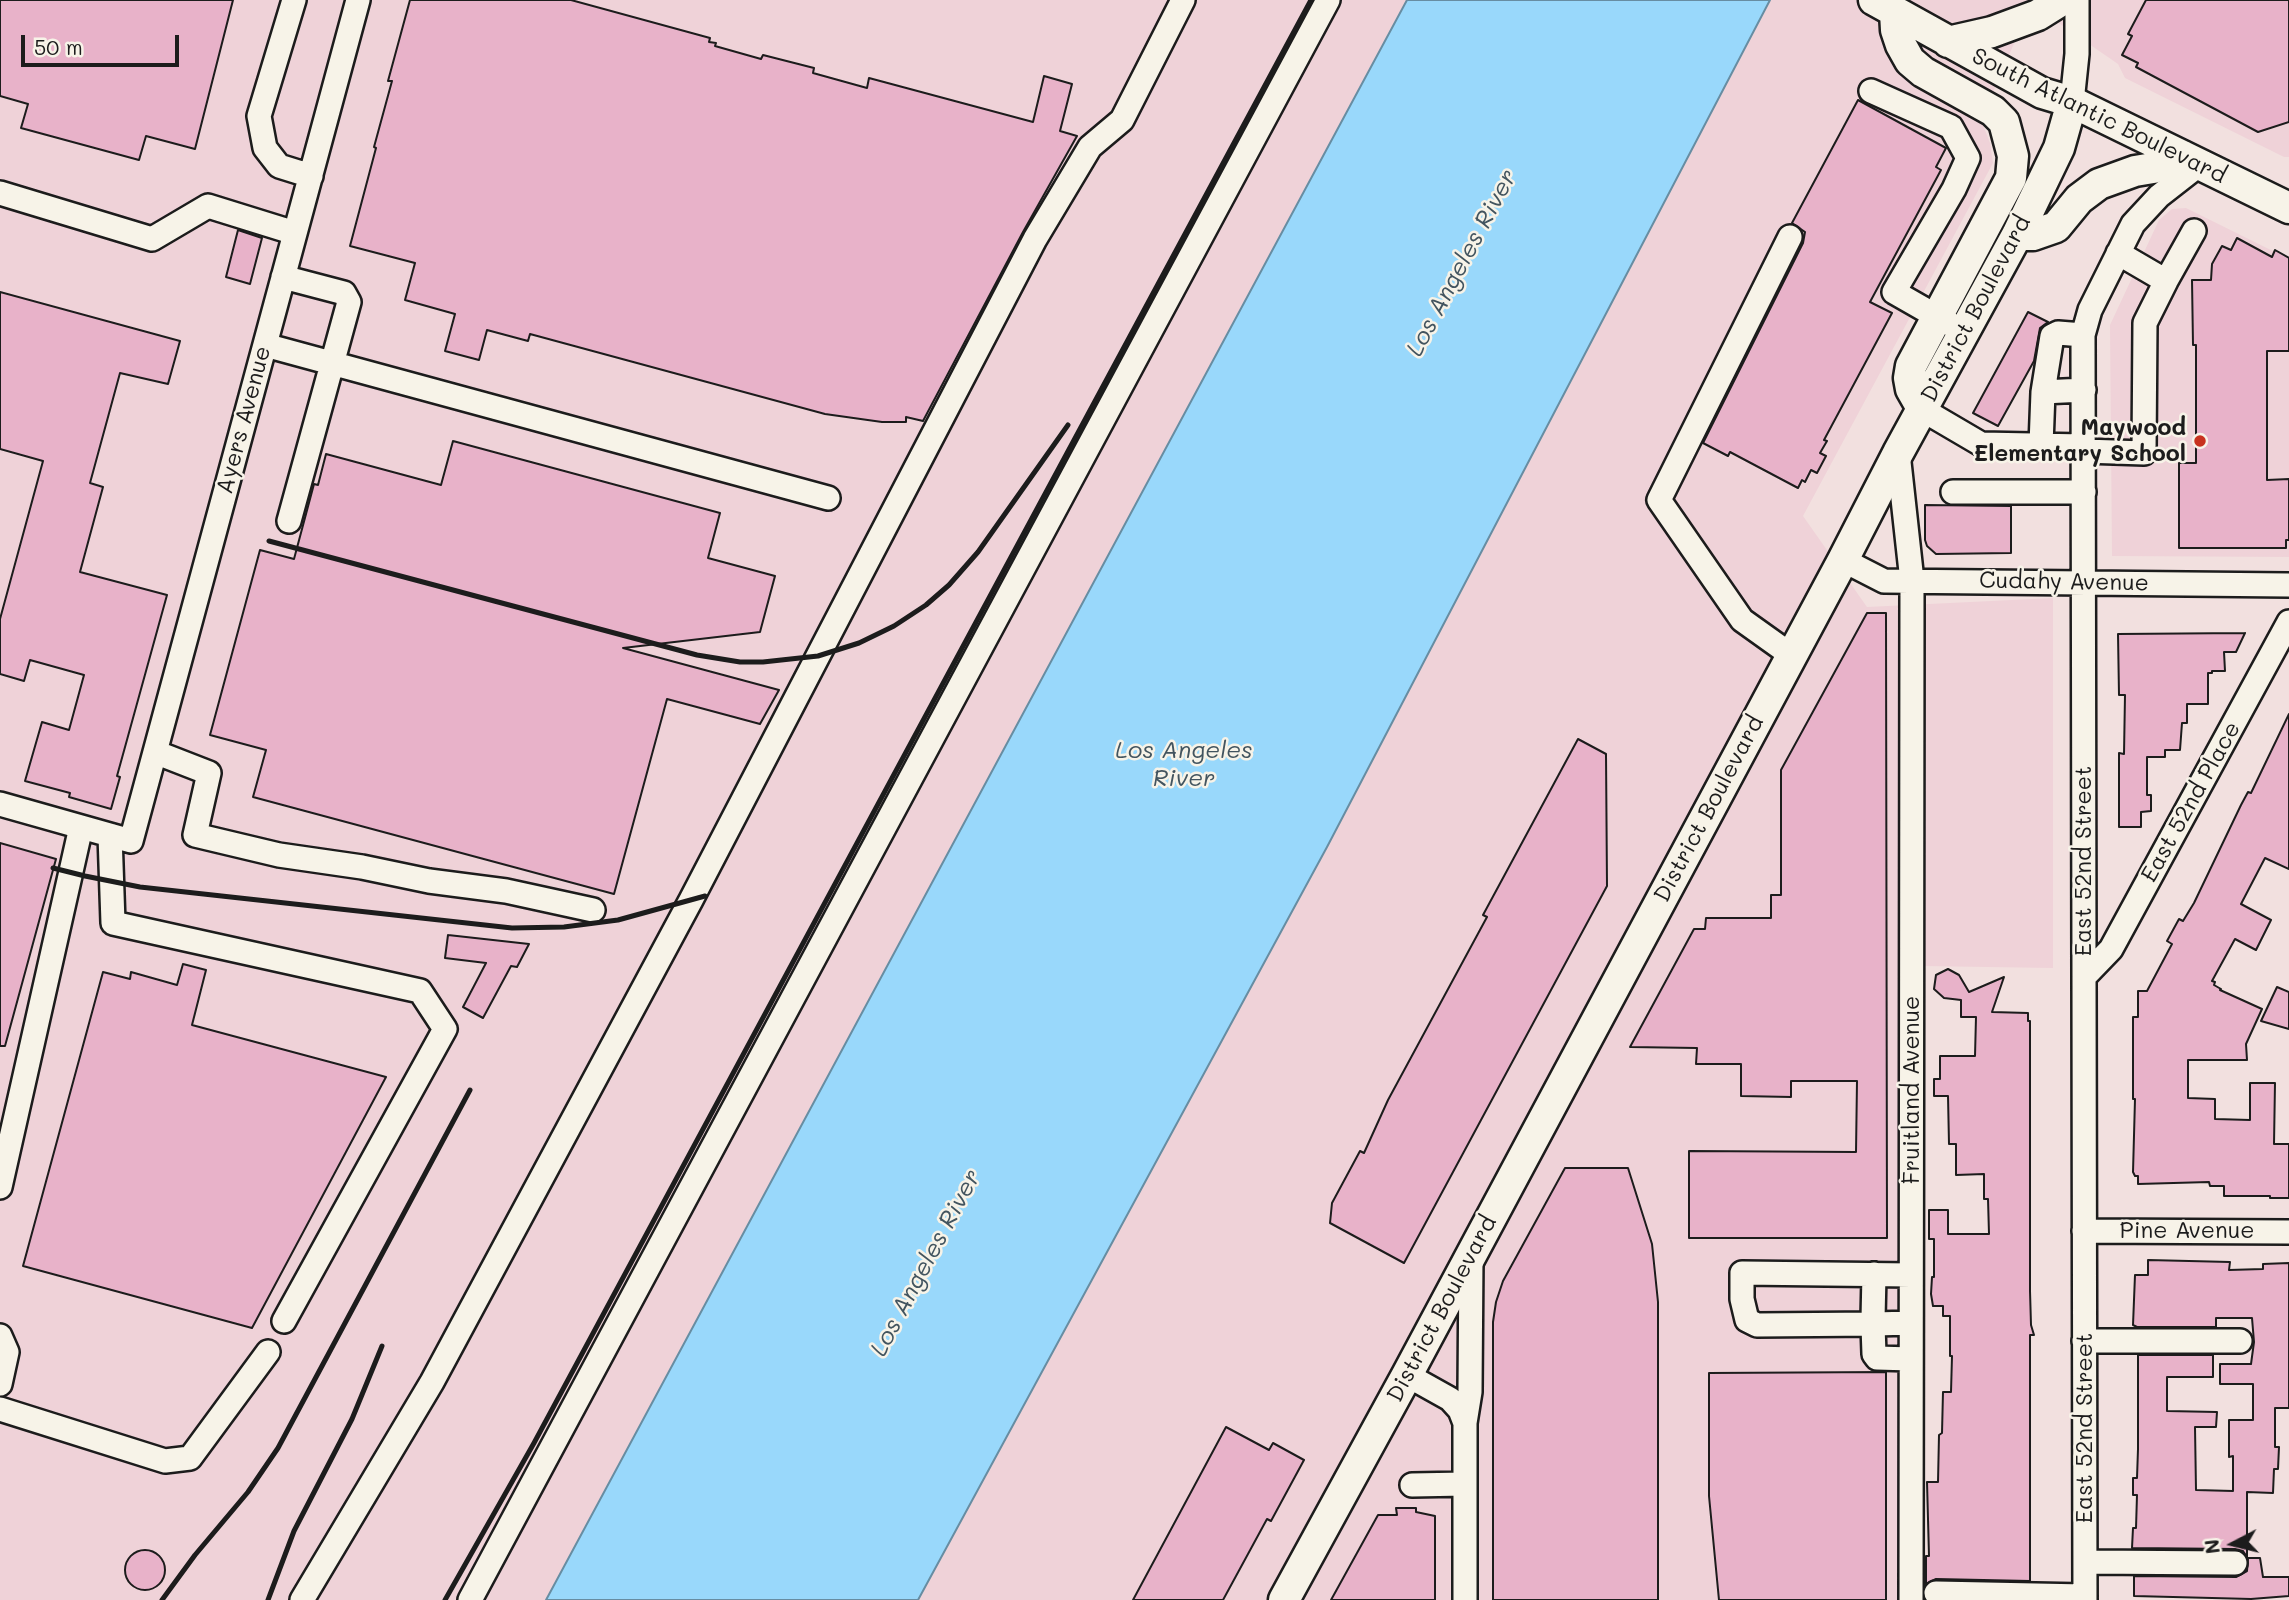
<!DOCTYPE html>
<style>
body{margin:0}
#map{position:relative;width:2289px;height:1600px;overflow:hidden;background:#f2e0df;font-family:Mali,sans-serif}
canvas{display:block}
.north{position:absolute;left:2198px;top:1509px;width:70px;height:70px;-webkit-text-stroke:5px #f7f3e8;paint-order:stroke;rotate:263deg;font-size:19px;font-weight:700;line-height:28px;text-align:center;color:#1c1c1c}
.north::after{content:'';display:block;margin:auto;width:24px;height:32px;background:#1c1c1c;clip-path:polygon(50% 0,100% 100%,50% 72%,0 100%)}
.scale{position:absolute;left:21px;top:35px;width:158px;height:32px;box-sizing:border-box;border:4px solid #1c1c1c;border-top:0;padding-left:9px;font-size:21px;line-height:24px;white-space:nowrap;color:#1c1c1c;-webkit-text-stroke:5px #f7f3e8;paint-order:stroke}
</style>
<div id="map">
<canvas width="2289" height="1600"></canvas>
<div class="north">N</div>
<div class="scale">50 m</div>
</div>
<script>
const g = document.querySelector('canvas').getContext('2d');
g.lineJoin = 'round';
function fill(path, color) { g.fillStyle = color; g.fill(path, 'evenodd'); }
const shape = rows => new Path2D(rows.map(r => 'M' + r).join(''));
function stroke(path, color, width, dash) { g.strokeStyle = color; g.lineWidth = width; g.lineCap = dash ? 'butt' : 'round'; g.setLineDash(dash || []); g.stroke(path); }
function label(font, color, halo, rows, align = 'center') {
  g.font = font + ' Mali,sans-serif'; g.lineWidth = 5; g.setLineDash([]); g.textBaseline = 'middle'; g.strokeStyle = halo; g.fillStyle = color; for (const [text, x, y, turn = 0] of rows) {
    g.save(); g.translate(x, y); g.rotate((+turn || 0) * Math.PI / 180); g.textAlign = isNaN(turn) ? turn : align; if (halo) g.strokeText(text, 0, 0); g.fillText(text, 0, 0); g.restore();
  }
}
fill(shape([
 [0,0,2289,0,2289,157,2284,157,2125,78,2118,64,2031,4,1981,120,1990,143,1993,163,1803,516,1867,607,2053,598,2053,968,1922,966,1914,1600,0,1600],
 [2186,208,2289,259,2289,557,2112,556,2110,325,2159,220,2172,209]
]), '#efd2d8');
const water = shape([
 [1407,0,1770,0,1327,847,918,1600,546,1600,1407,0]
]);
fill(water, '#99d8fb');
stroke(water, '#678da2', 2);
const building = shape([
 [0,0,233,0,195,149,146,136,139,160,21,128,28,104,0,96,0,0],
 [410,0,571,0,710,38,709,42,716,43,715,46,761,59,763,55,814,68,813,73,867,88,869,78,1033,122,1044,76,1072,84,1060,131,1077,136,1023,232,923,421,906,417,906,422,882,422,825,414,530,334,528,341,487,330,479,360,445,351,455,314,405,300,415,263,350,246,376,148,374,147,392,81,388,81,410,0],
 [2146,0,2289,0,2289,122,2258,132,2136,67,2138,63,2122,55,2132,36,2128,34,2146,0],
 [1858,100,1946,148,1936,167,1941,170,1870,302,1892,313,1824,440,1827,441,1820,453,1826,456,1817,473,1811,470,1805,482,1802,480,1798,488,1730,452,1728,456,1703,443,1803,243,1805,232,1792,223,1858,100],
 [238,230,262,238,250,284,226,277,238,230],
 [2237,238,2272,257,2275,250,2289,258,2289,351,2267,351,2267,480,2289,479,2289,540,2286,540,2286,548,2179,548,2179,463,2196,463,2196,345,2193,345,2192,280,2211,280,2212,264,2222,246,2231,250,2237,238],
 [0,292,180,341,168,384,120,373,90,483,103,487,80,572,167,595,117,776,120,777,111,809,69,797,70,793,25,781,42,722,69,730,84,675,30,660,24,681,0,674,0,619,43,461,0,449,0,292],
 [2028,312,2048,322,2040,328,2034,361,1998,426,1973,413,2028,312],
 [453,441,720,513,708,558,775,576,760,632,623,648,779,690,760,724,667,699,614,894,253,797,266,750,210,735,260,550,294,559,314,484,318,485,326,454,441,485,453,441],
 [1925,505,2011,506,2011,553,1936,554,1927,546,1925,540,1925,505],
 [1867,613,1886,613,1887,1238,1689,1238,1689,1151,1856,1152,1857,1081,1791,1081,1791,1097,1741,1096,1741,1064,1696,1064,1697,1048,1630,1047,1694,929,1705,929,1706,918,1771,918,1771,895,1781,895,1781,770,1867,613],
 [2245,633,2236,652,2224,652,2225,671,2212,671,2212,673,2208,673,2208,704,2187,704,2187,723,2182,723,2180,750,2165,750,2165,757,2147,757,2147,795,2151,795,2151,811,2141,812,2141,827,2119,827,2119,753,2124,754,2125,695,2119,695,2118,634,2245,633],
 [2289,714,2289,869,2265,858,2241,904,2271,920,2256,950,2235,939,2212,981,2215,982,2214,985,2221,989,2220,990,2262,1009,2246,1044,2247,1060,2188,1060,2188,1098,2215,1099,2215,1119,2250,1120,2250,1083,2275,1083,2274,1144,2289,1144,2289,1198,2270,1198,2270,1196,2224,1196,2224,1186,2210,1186,2209,1182,2138,1184,2138,1176,2135,1176,2133,1172,2135,1099,2133,1099,2133,1017,2138,1017,2138,991,2147,991,2172,944,2167,941,2179,919,2183,921,2194,903,2241,805,2248,792,2251,793,2289,714],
 [1578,739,1606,754,1607,886,1404,1263,1330,1223,1332,1203,1360,1151,1364,1153,1388,1100,1487,917,1483,915,1578,739],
 [0,843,56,859,5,1046,0,1046,0,843],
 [448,935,529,944,517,967,511,966,483,1018,463,1007,486,963,445,958,448,935],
 [183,964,206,970,192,1025,386,1077,252,1328,23,1266,103,972,130,979,131,972,177,985,183,964],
 [1948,969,1959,975,1969,992,2004,977,1992,1012,2028,1013,2028,1021,2030,1021,2030,1291,2031,1325,2034,1335,2030,1335,2030,1581,1936,1579,1926,1584,1926,1556,1929,1556,1927,1482,1938,1482,1939,1435,1942,1433,1943,1392,1951,1392,1952,1356,1950,1356,1950,1316,1943,1316,1943,1306,1933,1306,1931,1294,1932,1277,1934,1277,1934,1239,1929,1239,1929,1210,1948,1210,1948,1234,1989,1234,1988,1199,1984,1199,1984,1174,1956,1175,1956,1144,1949,1144,1948,1096,1934,1096,1934,1079,1940,1079,1940,1056,1975,1056,1976,1017,1961,1017,1961,1000,1944,998,1934,989,1936,975,1948,969],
 [2277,987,2289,992,2289,1029,2261,1021,2277,987],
 [1565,1168,1628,1168,1652,1244,1658,1302,1658,1600,1493,1600,1493,1322,1496,1302,1503,1281,1565,1168],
 [2148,1260,2230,1262,2229,1270,2263,1269,2263,1264,2289,1263,2289,1408,2275,1408,2275,1447,2279,1447,2278,1469,2274,1469,2273,1493,2247,1492,2247,1557,2243,1551,2235,1549,2132,1548,2133,1528,2136,1528,2137,1495,2133,1495,2133,1478,2137,1478,2138,1449,2138,1355,2213,1355,2213,1377,2167,1377,2167,1411,2217,1412,2216,1427,2195,1427,2196,1490,2233,1491,2233,1456,2229,1457,2229,1420,2253,1420,2253,1384,2220,1384,2220,1364,2251,1364,2254,1342,2252,1318,2216,1318,2216,1327,2137,1327,2133,1325,2135,1275,2148,1275,2148,1260],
 [1886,1372,1886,1600,1719,1600,1709,1496,1709,1373,1886,1372],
 [1226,1427,1269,1450,1273,1443,1304,1460,1271,1521,1267,1519,1223,1600,1133,1600,1226,1427],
 [1396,1508,1416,1508,1416,1512,1435,1516,1435,1600,1331,1600,1378,1515,1397,1515,1396,1508],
 '125 1570a20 20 0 1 1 40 0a20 20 0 1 1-40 0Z',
 [2248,1558,2260,1558,2263,1577,2289,1577,2289,1596,2251,1599,2134,1596,2134,1576,2236,1577,2247,1571,2248,1558]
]);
fill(building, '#e8b2c9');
stroke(building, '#1c1c1c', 2);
const minor = shape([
 [294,0,259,116,265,148,279,166,311,176],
 [1871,91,1951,127,1968,158,1954,189,1894,292,1950,324],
 [2072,102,2077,54,2077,0],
 [0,193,152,239,208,206,295,233],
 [1790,237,1659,500,1742,620,1791,655],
 [2118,253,2166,281,2194,231],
 [283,277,344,293,349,302,289,521],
 [265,345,828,498],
 [2043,392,2052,336,2058,333,2083,335],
 [1923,410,1981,444,2084,446],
 [2041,445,2043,392,2084,390],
 [2084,451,2144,453,2145,323,2166,281],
 [1898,453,1912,581,1911,1600],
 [1953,492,2084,492],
 [1843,560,1884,581,2289,585],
 [155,752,209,773,195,835,279,855,362,867,429,881,506,891,593,910],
 [0,804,131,841,358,0],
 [110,835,113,923,420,991,445,1029,284,1321],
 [2084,977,2111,949,2289,622],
 [0,1187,81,827],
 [2084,1231,2289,1232],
 [1874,1274,1873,1319,1875,1324,1757,1325,1747,1320,1742,1299,1742,1273,1911,1275],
 [0,1336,7,1352,0,1384],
 [2084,1341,2240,1341],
 [1911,1359,1877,1358,1874,1354,1873,1326,1875,1324,1911,1323],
 [1407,1375,1450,1399,1460,1410,1465,1423],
 [0,1409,165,1461,190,1458,268,1352],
 [1412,1485,1465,1484],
 [2085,1562,2235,1563],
 [1936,1593,2085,1596],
 [302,1600,432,1382,691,900,1035,239,1090,147,1122,120,1183,0],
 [470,1600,1328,0],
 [1465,1600,1465,1423,1470,1392,1471,1257],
 [2085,1600,2083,335,2090,310,2133,224,2159,196,2200,164]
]);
const major = shape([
 [1874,0,2042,93,2072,102,2289,208],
 [1895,12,1896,30,1901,45,1910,61,1923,72,1993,111,2004,122,2013,156,2011,178,1911,366,1909,378,1911,389,1923,410],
 [1948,42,1992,32,2038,15,2062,0],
 [2017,235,2033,235,2056,227,2079,199,2099,184,2135,171,2153,168,2183,156],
 [1284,1600,1407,1375,1843,560,1898,453,2017,235,2059,148,2072,102]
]);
stroke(minor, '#1c1c1c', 28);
stroke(major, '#1c1c1c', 35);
stroke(minor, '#f7f3e8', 23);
stroke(major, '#f7f3e8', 30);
stroke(shape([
 [269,541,697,655,740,662,763,662,818,656,859,643,894,626,926,605,949,585,978,552,1068,425],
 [53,868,85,876,140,887,512,928,564,927,618,920,705,896],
 [162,1600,195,1555,248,1492,278,1448,470,1090],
 [268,1600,294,1531,352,1419,382,1346],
 [445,1600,534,1443,1311,0]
]), '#1c1c1c', 5);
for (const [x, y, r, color] of [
 [2200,441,7,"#c8321e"]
]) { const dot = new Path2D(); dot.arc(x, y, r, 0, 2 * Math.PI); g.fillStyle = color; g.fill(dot); stroke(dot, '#f7f3e8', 2.5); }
label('23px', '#1c1c1c', '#f7f3e8', [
 ["South Atlantic Boulevard",2099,116,26],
 ["District Boulevard",1976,309,-62],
 ["Ayers Avenue",244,420,-75],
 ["Cudahy Avenue",2064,582,1],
 ["East 52nd Place",2191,802,-61],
 ["District Boulevard",1709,809,-62],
 ["East 52nd Street",2084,861,-90],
 ["Fruitland Avenue",1912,1090,-90],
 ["Pine Avenue",2187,1231],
 ["District Boulevard",1442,1309,-62],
 ["East 52nd Street",2085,1428,-90]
]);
label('bold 23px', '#1c1c1c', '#f7f3e8', [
 ["Maywood",2186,428],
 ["Elementary School",2186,454]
], 'right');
label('italic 24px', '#42545f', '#f7f3e8', [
 ["Los Angeles River",1462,263,-62],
 ["Los Angeles",1184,751],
 ["River",1184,779],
 ["Los Angeles River",926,1263,-62]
]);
</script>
